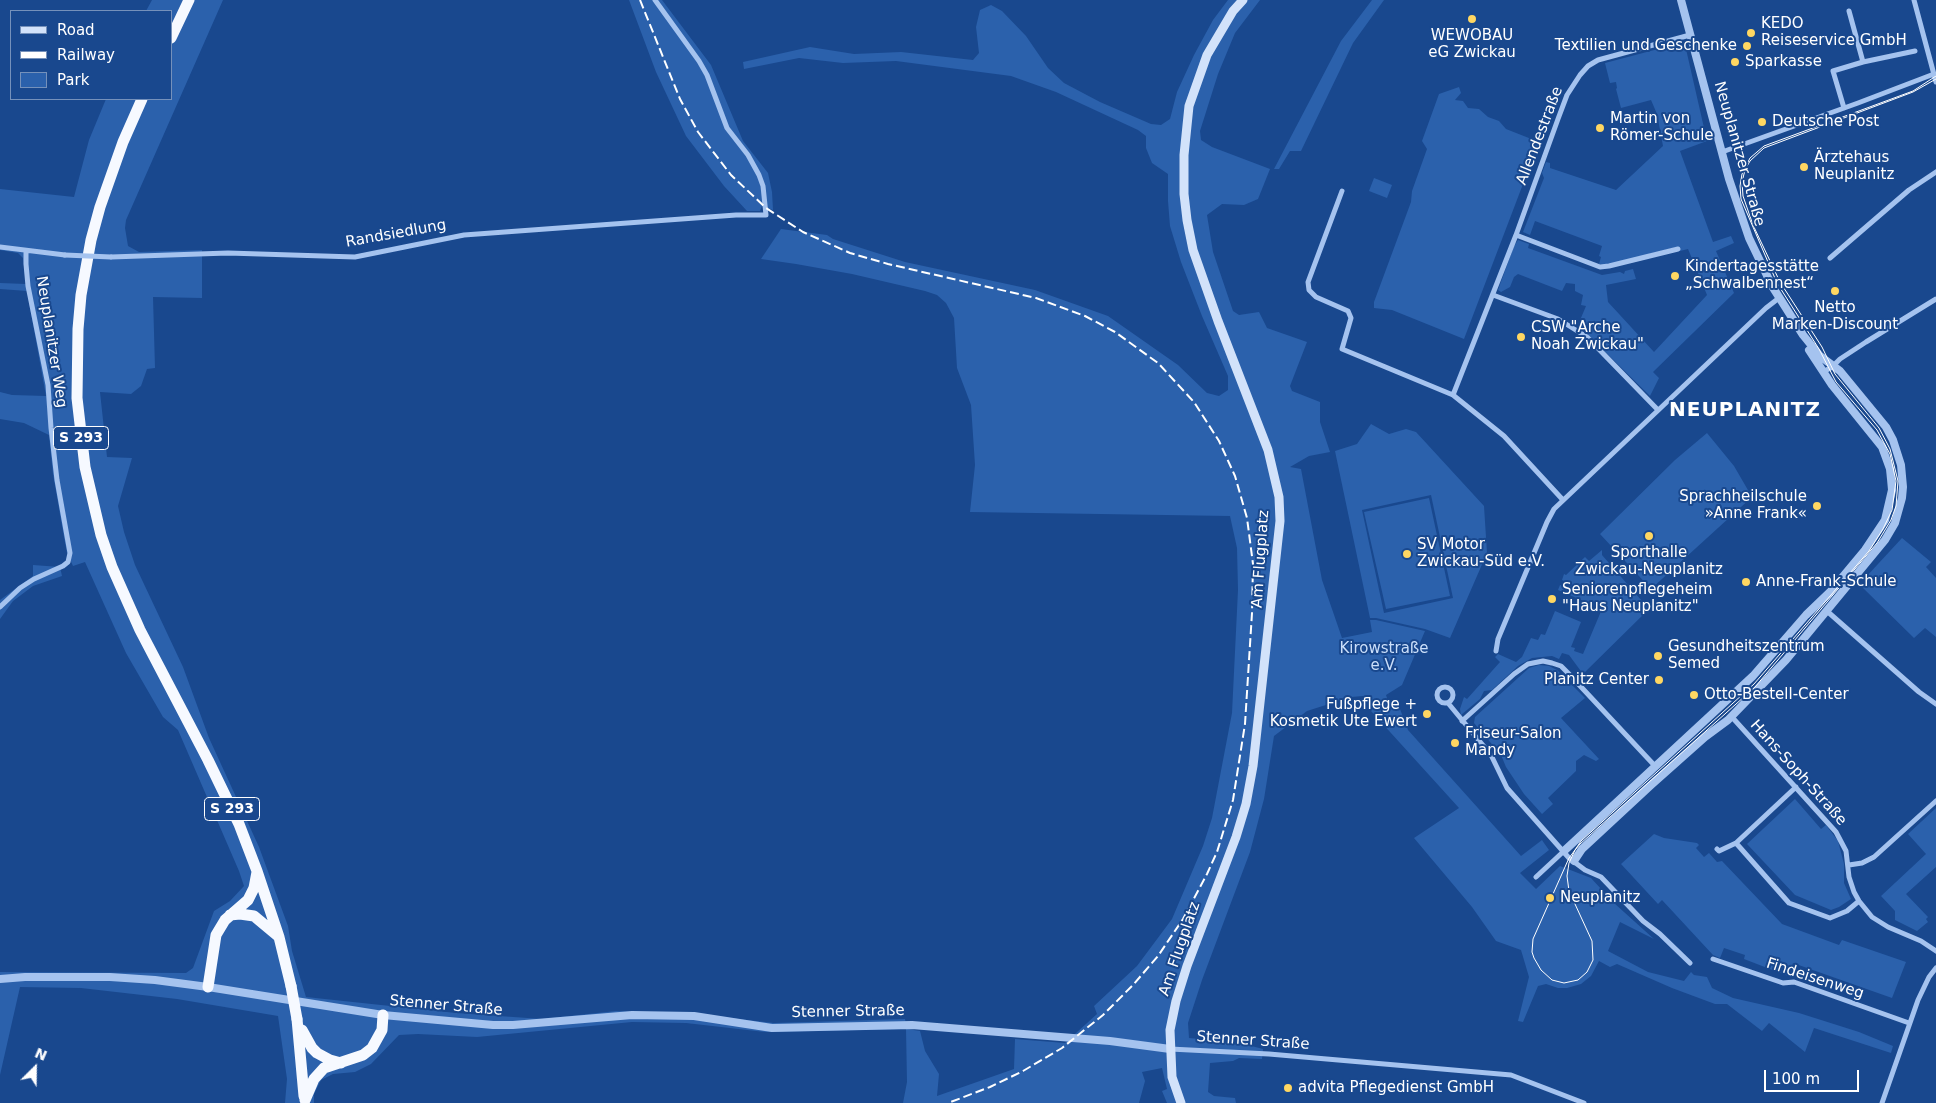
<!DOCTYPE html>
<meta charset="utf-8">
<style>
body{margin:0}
#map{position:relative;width:1936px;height:1103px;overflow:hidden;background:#19488e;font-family:"DejaVu Sans",sans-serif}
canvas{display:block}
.legend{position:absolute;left:10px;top:10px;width:162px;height:90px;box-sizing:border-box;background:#19488e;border:1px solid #7591bb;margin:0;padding:6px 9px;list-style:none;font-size:15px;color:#fff}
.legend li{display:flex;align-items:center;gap:10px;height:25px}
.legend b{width:25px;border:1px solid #7591bb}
.north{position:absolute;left:10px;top:1043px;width:50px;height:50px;-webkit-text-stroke:4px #19488e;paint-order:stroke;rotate:23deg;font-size:14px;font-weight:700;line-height:20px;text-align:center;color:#fff}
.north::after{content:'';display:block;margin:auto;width:18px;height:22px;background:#fff;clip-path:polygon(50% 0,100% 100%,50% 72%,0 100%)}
.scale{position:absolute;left:1764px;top:1070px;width:95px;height:22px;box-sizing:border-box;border:2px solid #fff;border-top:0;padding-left:6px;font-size:15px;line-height:18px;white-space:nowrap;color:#fff;-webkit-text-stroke:4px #19488e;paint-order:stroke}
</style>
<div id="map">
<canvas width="1936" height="1103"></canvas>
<ul class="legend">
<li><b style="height:6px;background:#d2e2fa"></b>Road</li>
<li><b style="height:6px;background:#fff"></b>Railway</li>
<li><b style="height:14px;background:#2b61ac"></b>Park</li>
</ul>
<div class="north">N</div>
<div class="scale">100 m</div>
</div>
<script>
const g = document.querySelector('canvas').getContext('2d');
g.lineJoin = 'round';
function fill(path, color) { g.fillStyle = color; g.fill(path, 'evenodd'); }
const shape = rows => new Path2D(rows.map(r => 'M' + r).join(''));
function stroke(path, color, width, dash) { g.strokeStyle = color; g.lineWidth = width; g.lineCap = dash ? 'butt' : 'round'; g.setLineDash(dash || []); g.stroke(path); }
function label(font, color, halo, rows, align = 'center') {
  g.font = font + ' "DejaVu Sans",sans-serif'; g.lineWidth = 4; g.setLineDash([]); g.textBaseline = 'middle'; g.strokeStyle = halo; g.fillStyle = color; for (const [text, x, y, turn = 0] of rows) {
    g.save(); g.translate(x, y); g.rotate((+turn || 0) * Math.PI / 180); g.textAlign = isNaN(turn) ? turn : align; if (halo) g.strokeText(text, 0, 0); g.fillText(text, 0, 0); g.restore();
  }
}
fill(shape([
 [152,0,223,0,126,220,125,228,128,246,139,252,202,250,202,298,153,297,155,368,147,369,141,386,131,394,100,392,107,457,132,458,118,506,124,532,135,565,183,667,209,738,259,847,288,926,292,951,306,997,456,1013,542,1019,616,1011,694,1014,774,1023,905,1019,907,1029,920,1031,925,1051,939,1074,937,1096,1014,1069,1015,1039,1065,1043,1097,1014,1094,1006,1137,966,1172,919,1203,846,1212,818,1232,713,1238,590,1237,548,1230,516,970,512,975,465,971,405,957,368,954,318,946,303,937,295,925,291,852,274,796,264,761,259,781,229,827,235,833,239,905,262,1035,290,1108,316,1178,365,1207,393,1219,396,1228,390,1228,376,1202,316,1181,262,1170,226,1168,201,1168,174,1152,163,1146,148,1146,136,1138,130,1056,92,1011,76,896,61,843,63,799,58,744,69,743,62,810,47,854,54,901,52,973,60,979,53,976,27,980,10,991,5,1002,11,1026,36,1048,68,1064,83,1100,102,1151,124,1161,125,1170,119,1177,92,1194,55,1213,20,1228,0,1260,0,1235,33,1218,74,1200,131,1201,140,1212,147,1270,169,1258,199,1244,205,1222,204,1207,215,1213,252,1233,311,1239,315,1259,312,1267,328,1307,342,1290,386,1292,391,1320,402,1320,422,1330,452,1309,456,1290,467,1301,469,1322,580,1342,638,1372,632,1370,620,1376,620,1425,631,1402,685,1386,695,1390,707,1400,709,1408,730,1521,856,1542,840,1544,843,1549,850,1520,873,1536,889,1560,866,1591,878,1614,903,1654,939,1620,922,1608,951,1648,972,1684,981,1691,972,1694,975,1707,977,1712,988,1733,998,1799,1013,1859,1032,1893,1046,1891,1053,1814,1028,1805,1052,1769,1023,1762,1031,1727,1004,1715,1004,1672,988,1617,964,1610,967,1599,961,1591,976,1581,984,1567,988,1558,988,1546,984,1538,986,1523,1022,1518,1021,1529,977,1521,950,1496,941,1472,907,1414,838,1459,808,1371,711,1363,696,1351,697,1307,711,1274,736,1264,799,1250,852,1202,980,1188,1023,1189,1038,1240,1043,1263,1049,1262,1059,1239,1058,1233,1061,1210,1063,1208,1092,1214,1096,1235,1098,1236,1103,1167,1103,1162,1091,1167,1089,1162,1068,1142,1072,1145,1081,1139,1103,903,1103,907,1082,906,1029,765,1032,686,1023,632,1022,477,1037,418,1034,399,1035,371,1064,355,1072,333,1074,321,1080,314,1094,314,1103,285,1103,287,1079,278,1016,177,999,81,988,20,987,0,1075,0,972,186,973,193,968,214,911,230,901,244,886,239,871,178,730,163,717,126,653,85,562,73,566,67,553,64,537,53,474,49,435,24,423,0,419,0,392,12,395,46,396,27,291,0,289,0,283,26,284,23,258,18,253,0,250,0,189,74,197,89,140,106,99,171,99,171,11,146,11],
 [629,0,662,0,711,65,743,141,768,173,772,192,773,210,762,206,760,211,747,211,724,186,686,136,656,72],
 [1372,0,1384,0,1353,43,1301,151,1290,151,1279,169,1274,169,1341,41],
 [1677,44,1686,49,1707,141,1680,151,1713,242,1731,236,1734,243,1716,251,1734,293,1653,372,1659,378,1650,396,1578,325,1586,306,1581,305,1583,295,1575,291,1575,284,1566,283,1562,291,1518,274,1514,277,1510,287,1501,292,1498,290,1514,246,1518,240,1529,244,1528,248,1602,275,1620,272,1624,274,1625,271,1633,269,1636,279,1606,285,1608,302,1654,352,1707,295,1688,249,1680,251,1677,247,1607,265,1599,264,1601,257,1599,256,1602,246,1535,221,1530,235,1523,232,1544,178,1542,173,1546,162,1550,163,1550,168,1616,190,1663,146,1657,114,1651,100,1621,108,1616,89,1617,88,1616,82,1610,83,1605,63],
 [1459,87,1461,93,1455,100,1463,101,1468,108,1479,109,1488,117,1499,121,1506,129,1539,142,1464,339,1392,310,1374,308,1374,302,1411,202,1412,191,1427,149,1422,141,1439,94],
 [1374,178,1392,185,1387,198,1369,191],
 [1371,424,1389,434,1406,429,1416,432,1484,506,1487,553,1450,638,1425,629,1376,618,1370,618,1335,451,1357,444],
 [1431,495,1453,598,1384,613,1362,510],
 [1707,433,1734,466,1752,497,1651,589,1600,534,1675,460],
 [1429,498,1450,596,1386,609,1364,512],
 [1902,538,1931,562,1926,567,1936,578,1936,637,1925,628,1914,638,1863,588,1866,577],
 [1602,550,1602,555,1649,609,1583,674,1569,655,1562,653,1559,659,1552,656,1532,658,1518,666,1492,690,1484,691,1480,699,1461,715,1460,709,1464,697,1467,699,1500,662,1495,657,1498,654,1516,662,1522,657,1531,638,1538,640,1541,634,1545,635,1555,611,1581,622,1571,647,1575,648,1574,651,1583,654,1602,609,1558,590,1560,585,1565,586,1566,582,1562,580,1564,574,1566,575,1585,557,1589,561],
 [33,565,60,567,62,576,33,586,13,601,0,619,0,600,33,576],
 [1539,665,1549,666,1557,670,1585,698,1561,718,1599,759,1596,761,1584,755,1576,761,1576,771,1548,798,1553,804,1542,814,1524,794,1506,767,1501,755,1474,723,1475,717,1529,668],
 [1795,799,1821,829,1826,825,1838,841,1844,864,1844,883,1851,899,1839,907,1831,910,1795,895,1747,844],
 [1936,808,1936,867,1906,894,1928,917,1926,919,1928,922,1917,931,1895,920,1895,911,1881,896,1926,854,1908,834],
 [1654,834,1664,838,1697,843,1699,845,1696,848,1704,857,1709,853,1717,862,1722,861,1782,924,1839,945,1842,940,1906,962,1892,998,1793,963,1788,976,1744,959,1745,955,1724,948,1720,958,1713,955,1662,900,1658,904,1621,864]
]), '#2b61ac');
stroke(shape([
 [1914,0,1936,82],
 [1849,11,1863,62],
 [1844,108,1833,71,1863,62,1915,51],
 [1722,152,1858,103,1934,74],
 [1342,191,1308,282,1309,290,1316,297,1348,311,1351,318,1342,349,1453,395,1504,436,1563,500],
 [1516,235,1600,267,1609,266,1678,249],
 [0,247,65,255],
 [111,257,228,253,355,257,464,235,736,215,766,215,763,186,759,175,748,155,727,128,707,75,699,61,655,0],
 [1830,258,1909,190,1936,172],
 [1493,295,1558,319,1587,337,1658,410],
 [1823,372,1832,367,1840,359,1866,342,1936,299],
 [1453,395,1516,235,1558,119,1567,95,1580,75,1588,66,1598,60,1690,35],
 [0,607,20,588,34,579,63,566,68,562,70,553,57,480,51,428,48,385,28,286,26,264,26,251],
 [1828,612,1919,692,1936,704],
 [1496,651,1498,639,1547,522,1554,509,1766,308,1779,298],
 '1437 695a8 8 0 1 1 16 0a8 8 0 1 1-16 0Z',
 [1448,703,1491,755,1507,788,1569,858,1585,870,1601,877,1643,921,1660,934,1690,963],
 [1731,716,1836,832,1846,851,1849,877,1854,892,1859,901,1872,917,1888,927,1921,941,1936,951],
 [1462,721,1514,674,1528,664,1543,661,1552,663,1561,666,1569,674,1655,766],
 [1736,843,1789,903,1830,918,1847,911,1859,901],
 [1717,849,1719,851,1736,843,1796,787],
 [1849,865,1862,863,1874,857,1936,801],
 [1536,877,1564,851],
 [1713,959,1783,983,1794,982,1909,1023],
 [1170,1049,1269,1054,1511,1075,1584,1103],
 [1882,1103,1918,1000,1929,977,1936,968]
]), '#a5c3ef', 5);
stroke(shape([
 [1564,851,1753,676,1806,615,1830,592,1865,550,1885,520,1892,490,1891,479,1890,469,1882,447,1832,385,1809,350],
 [1574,861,1582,849,1651,785,1705,737,1728,720,1786,660,1885,540,1895,523,1902,498,1903,487,1901,465,1893,440,1886,427,1840,371,1820,356,1803,335,1772,286,1749,238,1729,179,1681,0],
 [0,979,25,977,110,977,155,980,208,987,383,1015,493,1025,513,1025,632,1015,694,1016,772,1028,912,1025,1110,1041,1170,1049]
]), '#a5c3ef', 8);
stroke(shape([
 [1181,1103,1172,1077,1170,1030,1176,1001,1187,966,1236,837,1246,804,1253,766,1280,521,1279,497,1268,450,1218,321,1193,250,1187,220,1184,194,1184,155,1189,106,1207,55,1233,11,1243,0]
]), '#d2e2fa', 9);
stroke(shape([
 [171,38,189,0],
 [142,99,123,142,100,207,91,240,81,295,78,329,77,398,85,467,101,535,112,567,140,630,208,760,239,824,257,871,279,937,291,986],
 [230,915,240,914,254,916,278,936],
 [208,987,216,935,225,920,248,900,254,888,257,872],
 [297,1019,304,1096],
 [302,1030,312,1048,317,1053,330,1060,341,1063],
 [305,1100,314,1079,324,1068,363,1055,372,1048,382,1030,383,1015]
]), '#f6f9ff', 11);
stroke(shape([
 [1936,76,1913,91,1764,146,1750,158,1742,174,1740,186,1741,199,1777,283,1819,349,1836,382,1877,430,1890,454,1896,481,1892,510,1883,529,1869,551,1754,684,1581,841,1575,850,1569,863,1567,876,1569,891,1592,941,1593,960,1587,972,1578,980,1564,983,1552,980,1541,970,1534,958,1532,952,1533,939,1569,858,1575,850,1580,844,1755,687,1877,543,1891,520,1896,506,1898,481,1890,449,1879,428,1835,374,1822,347,1780,282,1753,225,1743,196,1742,182,1745,170,1750,161,1764,148,1913,92,1936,79]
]), '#fff', 1);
stroke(shape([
 [640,0,680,99,698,132,731,175,766,208,803,232,850,253,888,264,1036,298,1085,316,1115,332,1158,363,1194,402,1219,441,1235,476,1247,518,1253,564,1252,613,1245,724,1233,800,1217,852,1207,874,1183,919,1158,956,1133,985,1103,1015,1062,1048,1023,1071,990,1087,948,1103]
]), '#fff', 2, [9, 4]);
stroke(shape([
 [65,255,111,257]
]), '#a5c3ef', 5);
stroke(shape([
 [291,986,297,1019]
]), '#f6f9ff', 11);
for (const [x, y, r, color] of [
 [1472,19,5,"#ffd762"],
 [1751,33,5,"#ffd762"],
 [1747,46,5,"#ffd762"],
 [1735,62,5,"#ffd762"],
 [1762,122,5,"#ffd762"],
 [1600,128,5,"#ffd762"],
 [1804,167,5,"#ffd762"],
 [1675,276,5,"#ffd762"],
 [1835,291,5,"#ffd762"],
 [1521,337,5,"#ffd762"],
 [1817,506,5,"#ffd762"],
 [1649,536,5,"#ffd762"],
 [1407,554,5,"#ffd762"],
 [1746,582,5,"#ffd762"],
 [1552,599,5,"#ffd762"],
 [1658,656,5,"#ffd762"],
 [1659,680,5,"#ffd762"],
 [1694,695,5,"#ffd762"],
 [1427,714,5,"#ffd762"],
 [1455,743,5,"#ffd762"],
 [1550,898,5,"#ffd762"],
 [1288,1088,5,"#ffd762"]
]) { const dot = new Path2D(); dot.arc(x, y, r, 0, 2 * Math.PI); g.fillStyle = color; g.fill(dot); stroke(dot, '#19488e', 2); }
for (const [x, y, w] of [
 [81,438,55],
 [232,809,55]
]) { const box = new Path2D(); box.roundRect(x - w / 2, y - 11.5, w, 23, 4); g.fillStyle = '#19488e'; g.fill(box); stroke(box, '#fff', 1); }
label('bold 14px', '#fff', null, [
 ["S 293",81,438],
 ["S 293",232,809]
]);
label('15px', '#fff', '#19488e', [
 ["KEDO",1761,24],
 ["Reiseservice GmbH",1761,41],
 ["WEWOBAU",1472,36,"center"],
 ["eG Zwickau",1472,53,"center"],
 ["Textilien und Geschenke",1737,46,"right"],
 ["Sparkasse",1745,62],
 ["Martin von",1610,119],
 ["Römer-Schule",1610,136],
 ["Deutsche Post",1772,122],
 ["Ärztehaus",1814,158],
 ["Neuplanitz",1814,175],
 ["Kindertagesstätte",1685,267],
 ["„Schwalbennest“",1685,284],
 ["Netto",1835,308,"center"],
 ["Marken-Discount",1835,325,"center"],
 ["CSW \"Arche",1531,328],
 ["Noah Zwickau\"",1531,345],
 ["Sprachheilschule",1807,497,"right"],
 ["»Anne Frank«",1807,514,"right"],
 ["SV Motor",1417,545],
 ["Zwickau-Süd e.V.",1417,562],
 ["Sporthalle",1649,553,"center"],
 ["Zwickau-Neuplanitz",1649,570,"center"],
 ["Anne-Frank-Schule",1756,582],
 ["Seniorenpflegeheim",1562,590],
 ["\"Haus Neuplanitz\"",1562,607],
 ["Gesundheitszentrum",1668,647],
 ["Semed",1668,664],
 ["Planitz Center",1649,680,"right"],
 ["Otto-Bestell-Center",1704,695],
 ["Fußpflege +",1417,705,"right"],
 ["Kosmetik Ute Ewert",1417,722,"right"],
 ["Friseur-Salon",1465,734],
 ["Mandy",1465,751],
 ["Neuplanitz",1560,898],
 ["advita Pflegedienst GmbH",1298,1088]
], 'left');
label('15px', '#fff', '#19488e', [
 ["Allendestraße",1540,136,-69],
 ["Neuplanitzer Straße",1739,154,74],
 ["Randsiedlung",396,234,-10],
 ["Neuplanitzer Weg",51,342,81],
 ["Am Flugplatz",1261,559,-86],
 ["Hans-Soph-Straße",1798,773,48],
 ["Am Flugplatz",1180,949,-71],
 ["Findeisenweg",1815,979,18],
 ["Stenner Straße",446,1006,5],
 ["Stenner Straße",848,1012,-1],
 ["Stenner Straße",1253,1041,4]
]);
label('15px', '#cbdffa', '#19488e', [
 ["Kirowstraße",1384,649],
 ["e.V.",1384,666]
]);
g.letterSpacing = '1px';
label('bold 20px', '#fff', '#19488e', [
 ["NEUPLANITZ",1745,411]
]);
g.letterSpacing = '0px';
</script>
